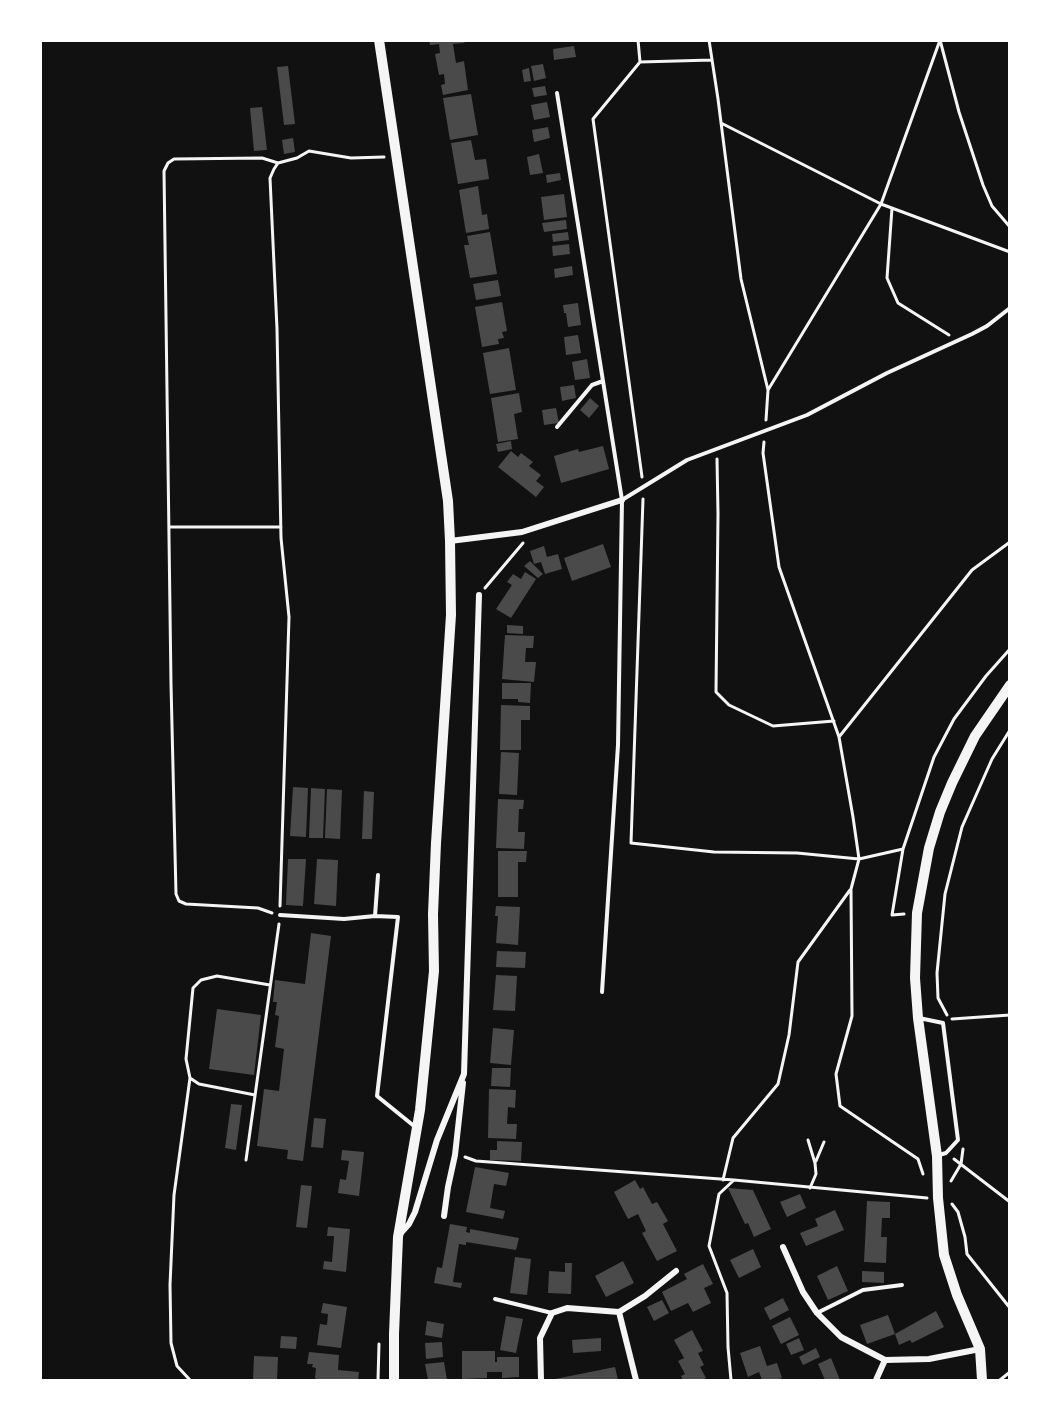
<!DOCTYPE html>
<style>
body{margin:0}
#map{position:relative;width:1050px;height:1421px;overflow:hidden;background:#111;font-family:"IBM Plex Serif",serif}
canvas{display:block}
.frame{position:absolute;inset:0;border:42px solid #fff;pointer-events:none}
</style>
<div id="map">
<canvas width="1050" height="1421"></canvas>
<div class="frame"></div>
</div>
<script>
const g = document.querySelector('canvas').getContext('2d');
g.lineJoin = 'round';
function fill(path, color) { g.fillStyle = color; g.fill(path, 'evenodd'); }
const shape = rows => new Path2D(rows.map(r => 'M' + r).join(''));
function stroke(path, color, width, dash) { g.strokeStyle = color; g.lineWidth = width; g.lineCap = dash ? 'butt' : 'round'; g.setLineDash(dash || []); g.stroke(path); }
fill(shape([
 [429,40,466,40,464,43,453,44,456,63,464,61,468,90,443,95,441,85,445,84,444,74,439,75,435,54,440,53,439,44,430,45],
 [574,46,576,57,554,60,553,49],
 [543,64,546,78,534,81,531,66],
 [288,66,295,124,284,125,277,67],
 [529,68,531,81,524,82,522,70],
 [545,86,547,95,534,97,532,88],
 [471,94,478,135,450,140,443,98],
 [547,102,550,117,534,120,531,105],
 [262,107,267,150,254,151,250,108],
 [548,127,550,138,534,142,532,130],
 [293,138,295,152,284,154,282,140],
 [471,140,475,160,486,159,489,179,458,184,451,143],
 [539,154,543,173,530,175,527,157],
 [560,173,561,180,547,183,546,175],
 [478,186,482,215,487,214,489,229,466,233,459,190],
 [564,194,567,217,544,220,541,197],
 [566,220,567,229,544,232,542,223],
 [490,232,497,274,470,278,464,245,469,245,467,236],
 [568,232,569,240,553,242,552,234],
 [569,244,570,254,553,256,552,246],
 [572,266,573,275,555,278,554,269],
 [498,280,501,296,476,300,473,284],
 [502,302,507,331,502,332,504,338,498,339,499,344,482,347,475,307],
 [578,303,579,311,570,313,579,311,581,325,568,327,566,313,564,313,563,305],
 [578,335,581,353,566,355,564,337],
 [509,348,516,390,490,394,483,353],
 [587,359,590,378,575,380,572,362],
 [574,385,576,398,562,401,560,387],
 [519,393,522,412,514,414,518,439,498,442,491,398],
 [590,398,599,406,589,418,580,410],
 [556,408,559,423,544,425,542,410],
 [511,441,512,449,498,452,496,444],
 [603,446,609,469,561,483,554,456,578,449,579,452],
 [511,451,518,457,521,453,533,462,529,466,541,475,536,481,544,487,536,497,498,467],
 [603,544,611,567,572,581,564,558],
 [544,546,547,557,558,554,562,569,545,574,541,562,534,564,530,551],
 [530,561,543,574,538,578,524,566],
 [525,572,536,579,511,618,496,609,512,585,507,582,513,574,521,579],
 [507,625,523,626,523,634,507,633],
 [505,635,534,636,533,648,526,648,525,662,536,662,534,682,502,679],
 [502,683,531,683,530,703,518,702,518,699,502,699],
 [501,705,530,706,530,720,521,720,521,750,500,750],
 [501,752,519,753,517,795,499,794],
 [293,787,308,788,306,837,290,836],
 [311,788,325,789,323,838,309,838],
 [327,789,342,790,340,839,325,838],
 [364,791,374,792,372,839,362,839],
 [498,799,524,800,523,809,519,809,518,832,525,832,524,849,496,848],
 [498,851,527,851,526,862,518,862,518,897,498,897],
 [288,859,306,859,303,906,286,905],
 [317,859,338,860,336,906,314,904],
 [496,906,520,907,518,945,496,943,498,916,495,916],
 [311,933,331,936,303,1161,287,1159,288,1150,257,1146,264,1089,279,1091,284,1049,275,1047,279,1016,275,1015,277,1002,273,1002,275,980,305,984],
 [497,951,526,952,525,968,496,967],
 [496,975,517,976,515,1011,493,1010],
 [217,1009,261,1015,254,1075,209,1069],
 [493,1028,514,1030,511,1065,490,1063],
 [492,1068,511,1068,510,1087,491,1086],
 [489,1089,516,1090,515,1108,508,1107,507,1124,517,1124,516,1139,488,1138],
 [231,1104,242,1105,236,1150,225,1148],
 [314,1118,326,1119,323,1148,311,1147],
 [497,1141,522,1142,521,1161,490,1160,490,1150,497,1150],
 [342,1150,364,1152,359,1196,338,1193,340,1179,346,1180,349,1161,341,1160],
 [475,1167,509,1173,506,1186,494,1184,490,1208,505,1211,503,1219,466,1212],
 [635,1180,640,1189,643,1187,652,1204,657,1202,668,1221,663,1224,677,1251,657,1261,642,1233,646,1231,638,1214,628,1219,614,1192],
 [301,1185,312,1186,307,1228,296,1227],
 [728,1188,753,1190,771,1229,754,1237,748,1223,745,1224],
 [800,1194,806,1208,787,1217,780,1202],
 [867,1201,890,1202,890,1218,882,1218,881,1237,887,1237,886,1263,864,1262],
 [835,1210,844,1230,806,1246,800,1233,818,1226,815,1219],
 [450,1224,467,1227,466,1232,470,1233,470,1229,519,1238,516,1250,466,1242,466,1245,459,1244,453,1282,462,1283,461,1288,434,1283,437,1267,442,1268],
 [328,1227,350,1229,346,1272,323,1269,324,1261,332,1262,334,1236,327,1236],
 [753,1249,761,1267,739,1278,730,1260],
 [515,1257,531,1259,527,1295,510,1293],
 [623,1261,634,1283,606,1297,595,1276],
 [565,1263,572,1263,571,1294,548,1293,549,1271,565,1272],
 [703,1264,713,1284,704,1288,711,1303,693,1312,688,1303,671,1311,662,1292,687,1279,684,1274],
 [837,1266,848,1291,828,1300,817,1276],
 [862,1271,884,1272,884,1283,862,1282],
 [783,1298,789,1310,770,1320,764,1308],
 [662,1300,669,1313,654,1321,647,1307],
 [323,1303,347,1307,341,1348,317,1345,320,1324,327,1325,328,1314,321,1313],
 [936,1311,944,1327,912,1343,910,1340,899,1345,895,1334],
 [888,1315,895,1334,867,1344,860,1325],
 [506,1316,523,1319,516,1353,500,1350],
 [790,1317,799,1335,781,1344,772,1326],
 [427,1321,444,1324,442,1338,425,1335],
 [692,1330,703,1351,698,1353,704,1365,700,1367,706,1378,702,1380,683,1380,681,1376,685,1374,678,1361,684,1358,674,1340],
 [281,1336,297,1337,296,1349,280,1348],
 [601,1338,601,1351,573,1353,572,1340],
 [799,1338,804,1350,791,1355,786,1344],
 [442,1342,443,1357,426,1359,425,1343],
 [760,1346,767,1366,777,1363,782,1378,775,1380,762,1380,759,1372,748,1377,740,1353],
 [816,1348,820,1357,803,1365,799,1357],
 [462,1351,495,1351,495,1362,497,1362,497,1357,519,1357,519,1377,502,1378,502,1372,487,1372,487,1378,462,1379],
 [309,1352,339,1355,338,1370,359,1372,358,1380,318,1380,315,1378,316,1368,312,1367,313,1364,307,1364],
 [254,1356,278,1357,277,1380,253,1380],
 [831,1358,840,1380,825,1380,818,1364],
 [444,1362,447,1380,428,1380,425,1364],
 [615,1367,618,1380,556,1380,555,1379]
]), '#4a4a4a');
stroke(shape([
 [638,40,640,62,593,119,642,477],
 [709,40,718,99,741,279,768,390,766,420],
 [940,40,959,112,983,185,992,206,1010,227],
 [640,62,712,60],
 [721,123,881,204,1010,252],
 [892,208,887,278,898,303,949,335],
 [768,390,881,204,940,40],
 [764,442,763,453,779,567,839,737],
 [717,459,718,514,716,692,729,705,773,726,834,721],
 [643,499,631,843,714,852,797,853,859,859,903,849,934,757,954,719,986,676,1010,649],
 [169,527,281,527],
 [485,588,523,543],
 [903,849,892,915,904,914],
 [280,906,289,617,281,538,277,329,270,178,274,169,278,163,297,158,309,151,351,158,384,157],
 [272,913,258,908,186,904,179,901,176,894,171,684,164,171,168,163,174,159,262,158,278,163],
 [947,1015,938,998,937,973,945,894,962,827,992,759,1010,730],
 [952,1019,1010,1015],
 [255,1095,199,1084,190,1078,186,1059,193,988,201,980,217,976,270,985],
 [808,1140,815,1163,816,1174,810,1188],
 [465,1157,476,1161,734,1180,927,1198],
 [954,1159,1010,1202],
 [246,1160,279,924],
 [816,1161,824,1142],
 [923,1174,918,1159,840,1106,836,1074,852,1016,851,889,859,859,853,817,839,737,972,570,1010,542],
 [723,1180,733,1138,778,1084,789,1035,798,962,850,890],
 [951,1181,961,1164,963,1149],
 [952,1204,958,1212,965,1237,967,1254,1010,1308],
 [190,1380,177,1366,171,1343,170,1285,174,1195,190,1078],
 [378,1380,379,1344],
 [731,1380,728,1347,727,1293,709,1246,719,1194,734,1180],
 [1000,1380,1010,1372]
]), '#f5f5f5', 3);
stroke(shape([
 [557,93,622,500,618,745,602,992],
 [557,427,592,385,603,381],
 [622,500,687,460,807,415,887,373,972,334,987,326,1010,308],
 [378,875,375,916,398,917,377,1096,414,1126],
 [280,915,344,919,375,916],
 [919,1018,943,1023,958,1140,946,1153,939,1155],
 [495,1299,552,1313],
 [817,1313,863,1290,902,1285]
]), '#f5f5f5', 4);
stroke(shape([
 [450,541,522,532,622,500],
 [444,1216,448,1187,455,1155,463,1083],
 [400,1234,409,1224,415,1212,437,1140,464,1074,479,595],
 [783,1247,803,1292,817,1313,841,1337,885,1360,929,1359,980,1349],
 [619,1312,645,1296,676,1271],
 [541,1380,540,1338,552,1313,567,1308,619,1312,636,1380],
 [876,1380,885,1360]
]), '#f5f5f5', 6);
stroke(shape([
 [982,1380,980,1349,957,1295,944,1255,938,1198,937,1156,918,1018,915,978,917,913,929,848,940,812,952,783,975,736,1010,685]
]), '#f5f5f5', 10);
stroke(shape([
 [379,40,448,501,450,541,451,615,436,843,433,914,434,971,420,1110,398,1237,394,1334,394,1380]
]), '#f5f5f5', 10);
</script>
